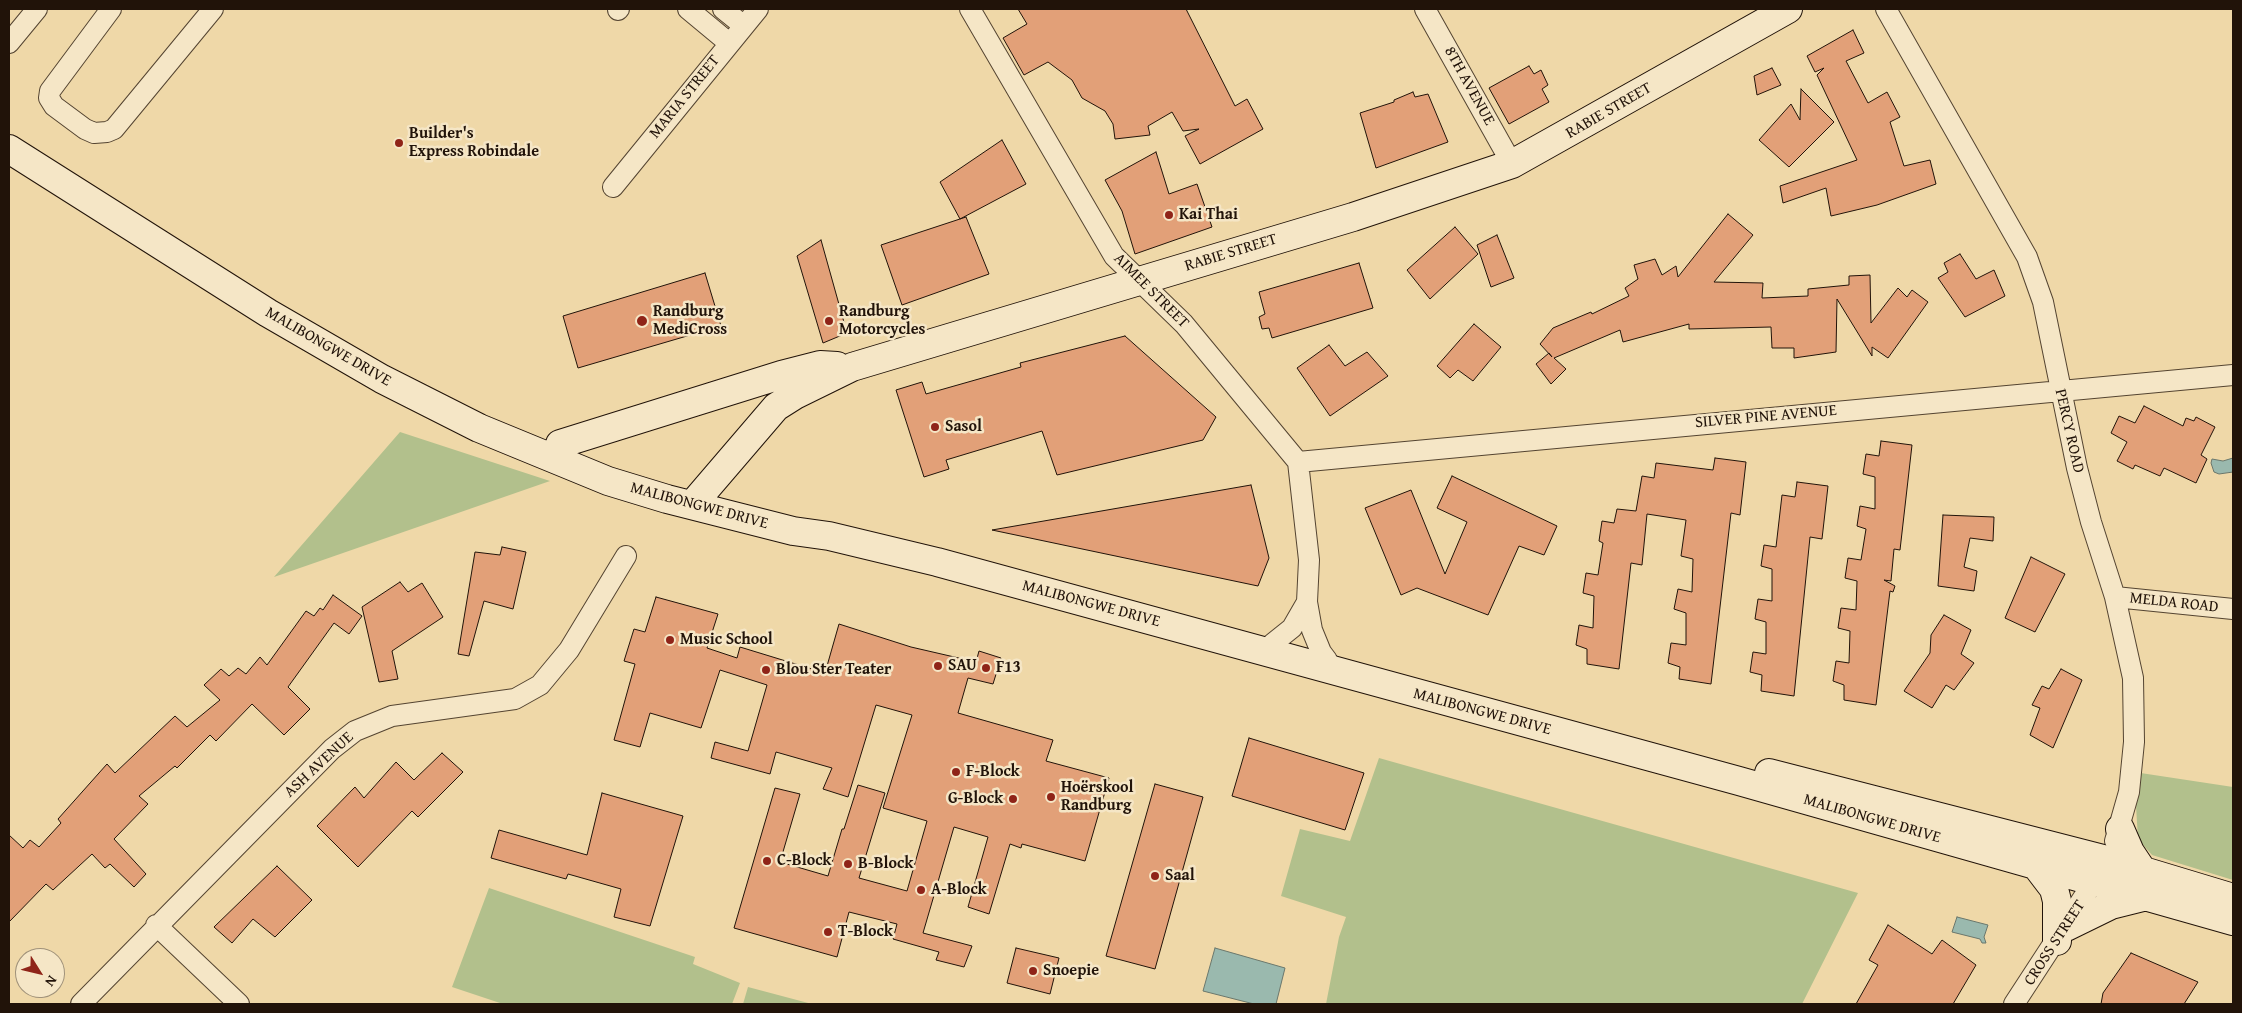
<!DOCTYPE html>
<meta charset="utf-8">
<style>
body{margin:0}
#map{position:relative;width:2242px;height:1013px;overflow:hidden;background:#efd8a8;font-family:"Gentium Book Plus",serif}
canvas{display:block}
.frame{position:absolute;inset:0;border:10px solid #211309;pointer-events:none}
.north{position:absolute;left:15px;top:948px;width:50px;height:50px;box-sizing:border-box;background:#f5e6c6;border:1px solid #a0927a;border-radius:50%;rotate:126deg;font-size:14px;font-weight:700;line-height:20px;text-align:center;color:#211309}
.north::after{content:'';display:block;margin:auto;width:18px;height:22px;background:#8f2418;clip-path:polygon(50% 0,100% 100%,50% 72%,0 100%)}
</style>
<div id="map">
<canvas width="2242" height="1013"></canvas>
<div class="frame"></div>
<div class="north">N</div>
</div>
<script>
const g = document.querySelector('canvas').getContext('2d');
g.lineJoin = 'round';
function fill(path, color) { g.fillStyle = color; g.fill(path, 'evenodd'); }
const shape = rows => new Path2D(rows.map(r => 'M' + r).join(''));
function stroke(path, color, width, dash) { g.strokeStyle = color; g.lineWidth = width; g.lineCap = dash ? 'butt' : 'round'; g.setLineDash(dash || []); g.stroke(path); }
function label(font, color, halo, rows, align = 'center') {
  g.font = font + ' "Gentium Book Plus",serif'; g.lineWidth = 5; g.setLineDash([]); g.textBaseline = 'middle'; g.strokeStyle = halo; g.fillStyle = color; for (const [text, x, y, turn = 0] of rows) {
    g.save(); g.translate(x, y); g.rotate((+turn || 0) * Math.PI / 180); g.textAlign = isNaN(turn) ? turn : align; if (halo) g.strokeText(text, 0, 0); g.fillText(text, 0, 0); g.restore();
  }
}
fill(shape([
 [400,432,550,481,274,577],
 [1379,758,1858,893,1802,1004,1326,1004,1339,937,1346,917,1281,896,1300,829,1350,841],
 [2134,772,2233,787,2233,880,2152,855,2138,839],
 [489,888,695,957,693,964,740,983,732,1004,503,1004,452,987],
 [748,987,812,1004,743,1004]
]), '#b2c08c');
const water = shape([
 [2233,458,2233,472,2219,474,2214,472,2211,463,2212,459,2223,461,2233,458],
 [1957,917,1988,925,1984,937,1986,943,1982,943,1980,939,1952,932,1957,917],
 [1215,948,1285,968,1276,1004,1254,1004,1203,991,1215,948]
]);
fill(water, '#9ab9ae');
stroke(water, '#6a776c', 1);
const building = shape([
 [1018,9,1186,9,1235,106,1247,99,1263,129,1200,164,1185,136,1199,129,1183,131,1172,112,1148,126,1150,135,1115,139,1113,124,1105,111,1082,98,1072,80,1048,62,1024,75,1003,38,1027,24,1018,9],
 [1853,30,1864,53,1846,61,1868,103,1887,92,1900,117,1890,122,1904,166,1930,160,1936,184,1877,205,1831,216,1826,188,1783,203,1780,186,1857,160,1817,75,1824,68,1815,72,1807,56,1853,30],
 [1529,66,1534,74,1541,70,1548,85,1542,89,1549,102,1509,124,1489,88,1529,66],
 [1772,68,1781,85,1757,95,1754,76,1772,68],
 [1801,89,1834,122,1789,167,1759,140,1791,104,1800,120,1801,89],
 [1413,92,1415,97,1428,94,1448,142,1376,168,1360,113,1394,102,1394,100,1413,92],
 [1002,140,1026,184,960,219,940,182,1002,140],
 [1156,152,1169,194,1197,184,1212,227,1135,254,1122,211,1105,180,1156,152],
 [1728,214,1753,235,1714,282,1763,283,1762,298,1808,296,1808,289,1849,285,1849,276,1870,275,1871,323,1898,288,1907,297,1912,290,1928,302,1888,358,1872,347,1872,356,1837,299,1836,352,1794,358,1794,348,1772,348,1771,327,1689,329,1689,324,1623,342,1620,330,1554,358,1566,369,1551,384,1536,364,1549,353,1552,357,1540,344,1553,328,1591,312,1592,314,1629,296,1625,288,1638,279,1634,265,1655,259,1662,275,1676,266,1678,277,1728,214],
 [966,217,989,274,902,305,881,245,966,217],
 [1455,227,1478,254,1430,299,1407,270,1455,227],
 [1497,235,1514,278,1491,287,1477,245,1497,235],
 [821,240,847,333,823,343,797,256,821,240],
 [1960,254,1976,279,1994,270,2005,296,1965,317,1938,278,1948,272,1944,263,1960,254],
 [1359,263,1373,308,1272,338,1269,328,1262,329,1259,317,1265,314,1259,292,1359,263],
 [705,273,721,326,578,368,563,316,705,273],
 [1474,324,1501,347,1473,381,1458,370,1450,378,1437,366,1474,324],
 [1125,336,1216,417,1203,440,1057,475,1042,431,946,460,949,469,924,477,896,390,922,382,926,394,1021,367,1020,363,1125,336],
 [1329,345,1345,366,1367,352,1388,376,1330,416,1297,368,1329,345],
 [2144,406,2183,426,2186,418,2194,421,2196,417,2215,427,2201,455,2207,459,2196,483,2164,468,2160,476,2135,465,2133,469,2117,461,2127,442,2111,433,2119,416,2135,423,2144,406],
 [1881,441,1912,445,1900,550,1894,549,1891,581,1884,580,1895,586,1893,592,1890,591,1876,705,1844,700,1844,685,1833,681,1836,661,1849,663,1850,631,1838,628,1841,608,1856,610,1857,581,1845,578,1848,558,1861,560,1866,529,1857,526,1860,506,1875,509,1875,477,1863,474,1866,454,1879,456,1881,441],
 [1715,458,1746,462,1740,515,1731,513,1711,684,1679,679,1680,667,1668,663,1671,643,1686,645,1686,613,1674,609,1678,589,1692,592,1693,559,1681,556,1686,520,1647,514,1642,565,1631,563,1619,669,1587,664,1587,649,1576,645,1579,625,1593,628,1594,596,1583,593,1586,573,1598,575,1603,543,1599,541,1602,521,1614,523,1617,509,1636,511,1642,476,1654,478,1656,463,1713,470,1715,458],
 [1452,476,1557,526,1544,555,1519,546,1488,615,1417,588,1401,595,1365,508,1411,490,1445,574,1467,522,1437,508,1452,476],
 [1797,482,1828,486,1822,539,1810,537,1794,696,1761,691,1762,675,1750,672,1753,652,1766,654,1766,622,1755,619,1758,599,1772,601,1772,569,1761,566,1764,545,1776,547,1782,495,1795,497,1797,482],
 [1251,485,1269,558,1258,586,992,530,1251,485],
 [1943,515,1994,517,1993,541,1970,538,1964,567,1977,571,1974,591,1938,586,1943,515],
 [502,547,526,552,513,609,484,601,469,656,458,654,475,552,500,555,502,547],
 [2031,557,2065,574,2035,632,2005,618,2031,557],
 [400,582,408,592,422,583,443,617,392,651,398,679,379,682,362,607,400,582],
 [333,595,362,616,349,634,334,623,288,687,310,709,284,735,252,704,216,741,210,735,177,768,175,766,139,796,148,804,114,839,146,874,134,887,110,864,105,868,92,854,53,890,46,884,9,922,9,835,23,848,30,840,39,847,61,823,58,819,107,764,115,773,175,716,187,727,220,700,204,685,221,669,229,676,238,668,246,674,260,657,267,665,306,611,314,616,320,608,323,610,333,595],
 [656,597,718,614,707,648,737,658,740,647,825,673,839,624,911,647,976,662,979,651,1001,658,993,684,968,678,958,713,1053,740,1046,761,1109,778,1085,861,1022,844,1021,848,1010,844,989,914,968,907,988,837,954,827,923,933,972,946,964,967,936,960,939,952,893,939,897,924,849,912,837,957,734,928,775,788,800,794,780,862,828,876,842,829,844,829,858,785,885,793,859,878,907,891,927,821,883,808,912,715,876,705,848,797,823,789,832,768,776,752,770,774,711,758,715,742,748,751,767,685,720,670,701,728,650,713,640,747,614,740,635,664,624,661,634,629,645,632,656,597],
 [1944,615,1971,630,1961,654,1974,663,1954,690,1946,685,1932,708,1904,691,1930,653,1931,635,1944,615],
 [2061,669,2082,680,2053,748,2030,735,2040,708,2032,705,2042,686,2049,689,2061,669],
 [1249,738,1364,773,1345,830,1232,796,1249,738],
 [442,753,463,772,418,817,412,811,358,867,317,826,355,787,364,798,396,762,414,780,442,753],
 [1155,784,1203,797,1155,969,1106,956,1155,784],
 [602,793,683,816,650,926,614,917,621,889,568,874,566,879,491,858,499,830,587,855,602,793],
 [277,866,312,900,275,937,253,919,232,943,214,927,277,866],
 [1888,925,1932,954,1942,940,1976,965,1953,1004,1856,1004,1878,965,1869,960,1888,925],
 [1016,948,1059,958,1050,994,1007,983,1016,948],
 [2131,953,2198,982,2184,1004,2101,1004,2103,993,2131,953]
]);
fill(building, '#e2a078');
stroke(building, '#211309', 1);
const street = shape([
 [111,9,50,91,49,98,54,106,85,129,94,133,107,132,114,129,213,9],
 [688,9,729,43],
 [723,9,744,26],
 [970,9,1114,256,1184,324,1298,462,1309,560,1307,602,1312,630,1321,652,1327,660],
 [1425,9,1512,164],
 [1886,9,2027,257,2043,302,2077,468,2091,522,2115,597,2133,678,2134,742,2129,792,2115,841],
 [618,10,619,9],
 [9,43,37,9],
 [613,187,758,9],
 [1298,462,2233,375],
 [2115,597,2233,609],
 [1272,644,1292,628,1307,602],
 [156,925,239,1004],
 [81,1004,332,749,355,731,392,716,515,699,540,685,569,650,626,556],
 [2014,1004,2100,872]
]);
const secondary = shape([
 [9,149,268,313,382,379,479,428,608,481,667,499,793,531,829,536,937,562,1739,781,2233,921],
 [560,444,781,375,820,365,837,366],
 [692,505,776,407,795,395,852,367,1353,217,1512,164,1788,9],
 [1769,773,2107,860,2233,898],
 [2120,829,2130,852,2142,870],
 [2038,868,2054,889,2057,901,2057,941],
 [2066,927,2111,905,2147,896]
]);
stroke(street, '#544431', 22);
stroke(secondary, '#211309', 30);
stroke(street, '#f5e6c6', 20);
stroke(secondary, '#f5e6c6', 28);
for (const [x, y, r, color] of [
 [399,143,5,"#8f2418"],
 [1169,215,5,"#8f2418"],
 [642,321,6,"#8f2418"],
 [829,321,5,"#8f2418"],
 [935,427,5,"#8f2418"],
 [670,640,5,"#8f2418"],
 [938,666,5,"#8f2418"],
 [986,668,5,"#8f2418"],
 [766,670,5,"#8f2418"],
 [956,772,5,"#8f2418"],
 [1051,797,5,"#8f2418"],
 [1013,799,5,"#8f2418"],
 [767,861,5,"#8f2418"],
 [848,864,5,"#8f2418"],
 [1155,876,5,"#8f2418"],
 [921,890,5,"#8f2418"],
 [828,932,5,"#8f2418"],
 [1033,971,5,"#8f2418"]
]) { const dot = new Path2D(); dot.arc(x, y, r, 0, 2 * Math.PI); g.fillStyle = color; g.fill(dot); stroke(dot, '#f5e6c6', 2); }
label('16px', '#211309', '#f5e6c6', [
 ["8TH AVENUE",1469,86,61],
 ["MARIA STREET",685,97,-51],
 ["RABIE STREET",1609,111,-30],
 ["RABIE STREET",1231,253,-17],
 ["AIMEE STREET",1151,291,45],
 ["MALIBONGWE DRIVE",328,347,30],
 ["SILVER PINE AVENUE",1766,417,-5],
 ["PERCY ROAD",2069,431,77],
 ["MALIBONGWE DRIVE",699,506,15],
 ["MELDA ROAD",2174,603,6],
 ["MALIBONGWE DRIVE",1091,604,15],
 ["MALIBONGWE DRIVE",1482,712,15],
 ["ASH AVENUE",319,765,-43],
 ["MALIBONGWE DRIVE",1872,819,16],
 ["CROSS STREET",2055,943,-57]
]);
label('bold 16px', '#211309', '#f5e6c6', [
 ["Builder's",409,134],
 ["Express Robindale",409,152],
 ["Kai Thai",1179,215],
 ["Randburg",653,312],
 ["MediCross",653,330],
 ["Randburg",839,312],
 ["Motorcycles",839,330],
 ["Sasol",945,427],
 ["Music School",680,640],
 ["SAU",948,666],
 ["F13",996,668],
 ["Blou Ster Teater",776,670],
 ["F-Block",966,772],
 ["Hoërskool",1061,788],
 ["Randburg",1061,806],
 ["G-Block",1003,799,"right"],
 ["C-Block",777,861],
 ["B-Block",858,864],
 ["Saal",1165,876],
 ["A-Block",931,890],
 ["T-Block",838,932],
 ["Snoepie",1043,971]
], 'left');
</script>
